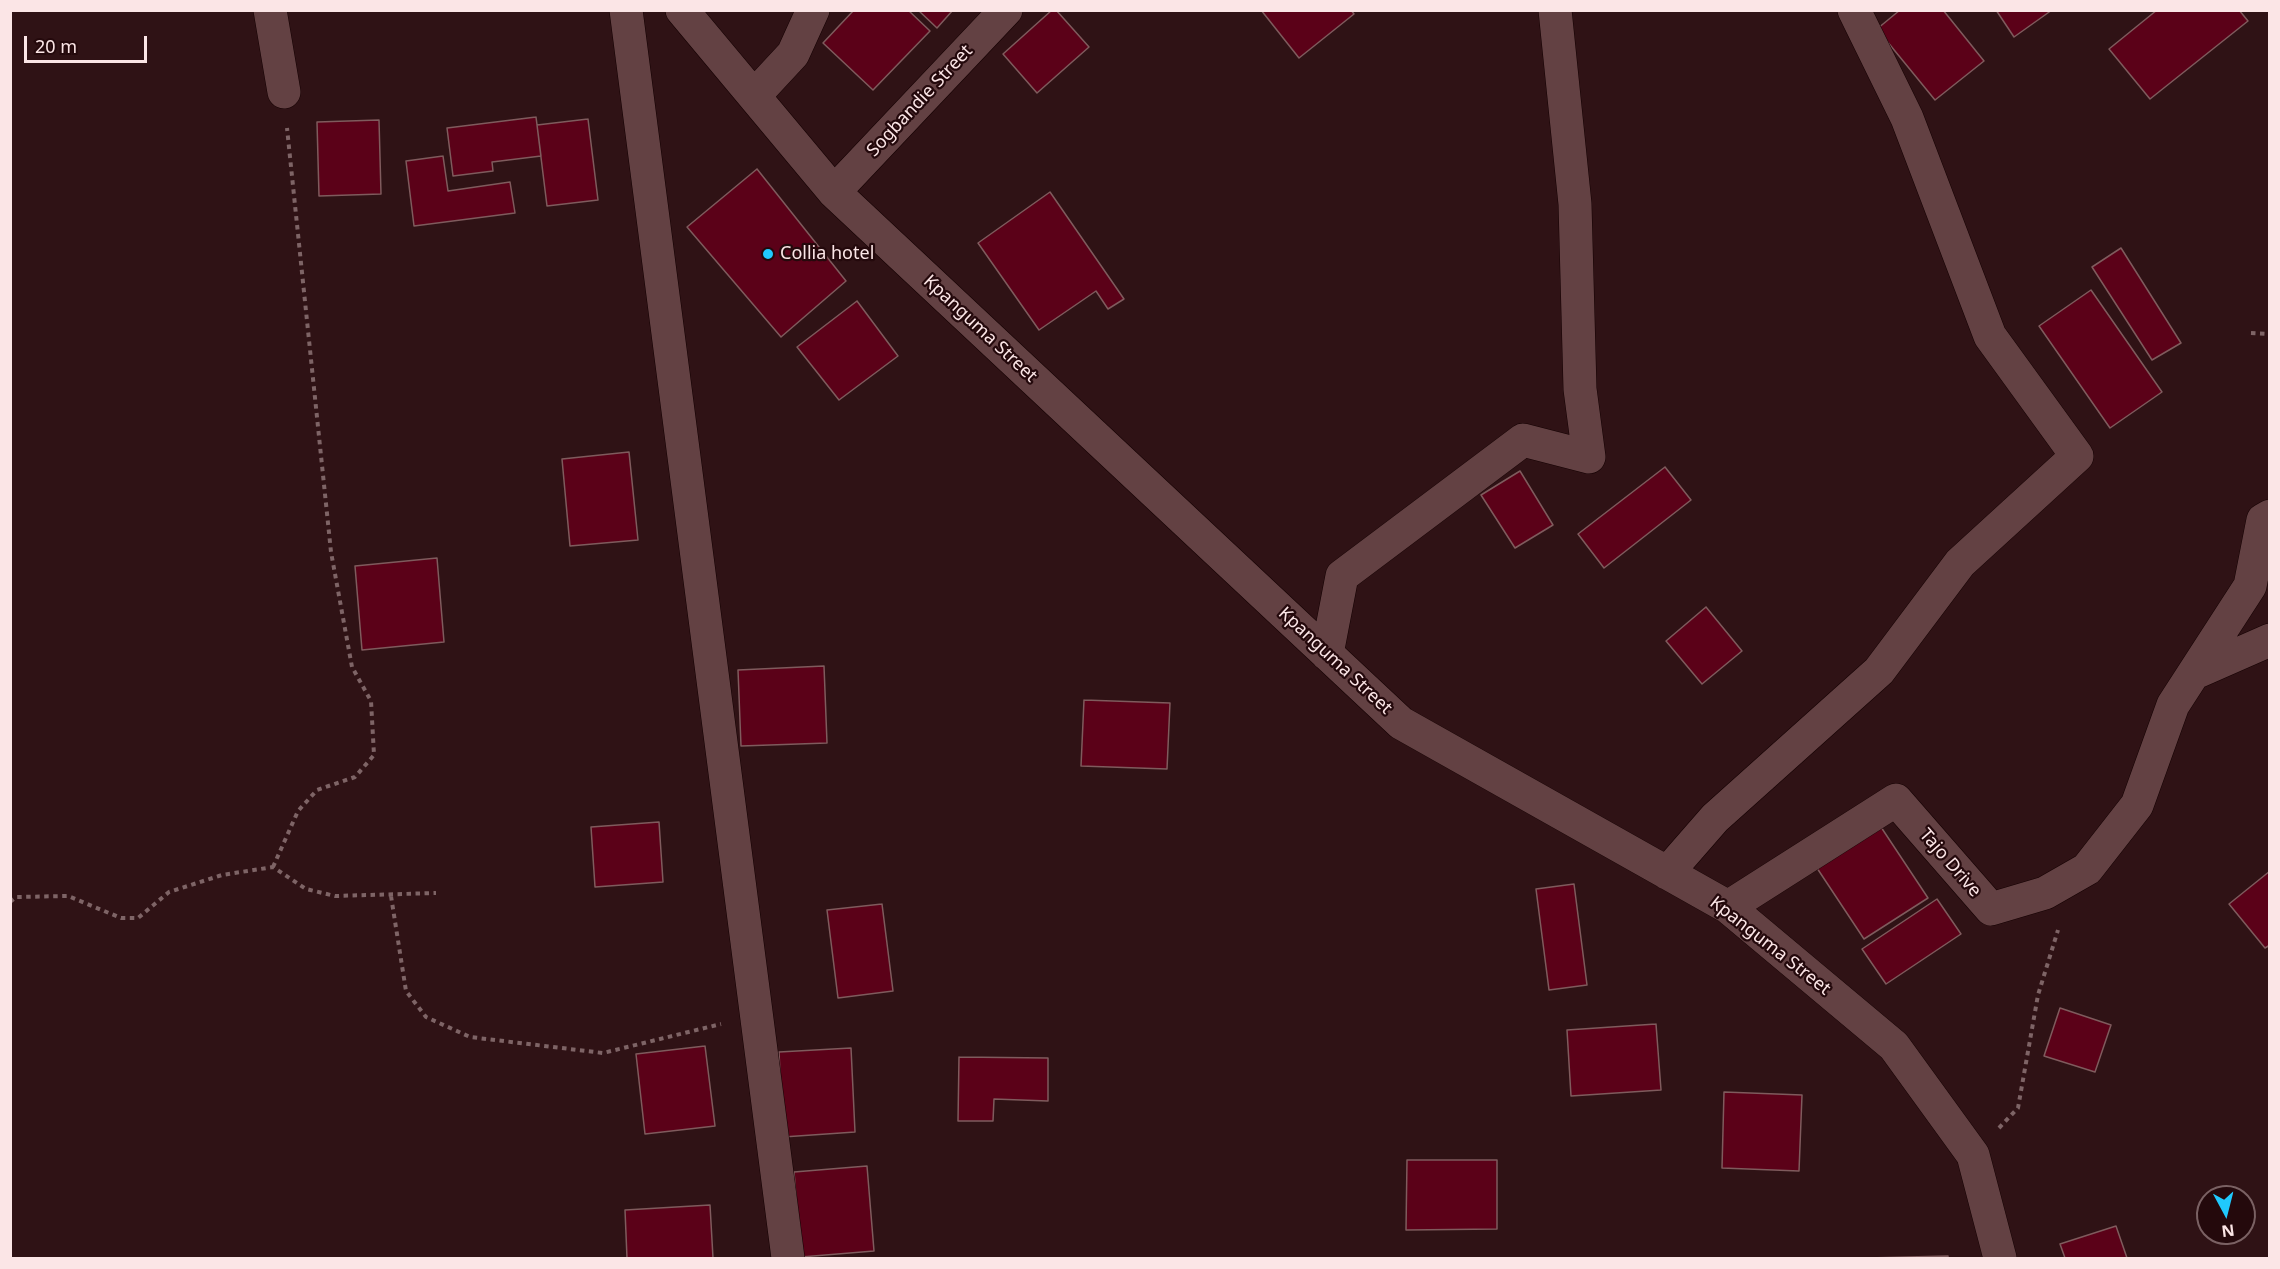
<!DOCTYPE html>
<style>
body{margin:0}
#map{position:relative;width:2280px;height:1269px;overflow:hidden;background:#2f1215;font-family:"Noto Sans",sans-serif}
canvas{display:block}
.frame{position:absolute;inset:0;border:12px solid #fbe5e6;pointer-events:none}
.north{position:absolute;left:2196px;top:1185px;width:60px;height:60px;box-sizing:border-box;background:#24090c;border:2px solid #7a6163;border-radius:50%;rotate:173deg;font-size:16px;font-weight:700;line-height:24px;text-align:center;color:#fbe5e6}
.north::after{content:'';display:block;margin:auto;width:21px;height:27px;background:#20c9fd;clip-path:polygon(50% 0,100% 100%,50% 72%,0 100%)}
.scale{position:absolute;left:24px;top:36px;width:123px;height:27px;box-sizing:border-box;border:3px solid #fbe5e6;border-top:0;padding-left:8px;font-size:18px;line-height:21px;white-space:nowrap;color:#fbe5e6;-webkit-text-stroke:4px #24090c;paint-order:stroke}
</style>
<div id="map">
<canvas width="2280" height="1269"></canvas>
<div class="frame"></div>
<div class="north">N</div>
<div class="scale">20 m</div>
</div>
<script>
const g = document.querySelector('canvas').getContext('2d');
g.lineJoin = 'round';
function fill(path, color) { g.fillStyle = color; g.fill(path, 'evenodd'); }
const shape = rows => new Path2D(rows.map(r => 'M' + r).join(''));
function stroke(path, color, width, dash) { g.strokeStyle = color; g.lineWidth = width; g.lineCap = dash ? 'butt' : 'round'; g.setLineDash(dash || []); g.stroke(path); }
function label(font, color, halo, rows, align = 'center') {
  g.font = font + ' "Noto Sans",sans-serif'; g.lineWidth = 4.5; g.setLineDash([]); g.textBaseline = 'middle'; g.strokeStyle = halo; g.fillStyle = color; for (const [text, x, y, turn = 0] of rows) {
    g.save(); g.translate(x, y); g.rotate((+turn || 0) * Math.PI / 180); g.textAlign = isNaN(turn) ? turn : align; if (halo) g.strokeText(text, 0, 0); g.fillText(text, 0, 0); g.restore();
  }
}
const building = shape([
 [854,10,908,10,930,31,873,90,823,43,854,10],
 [918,10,953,10,937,28,918,10],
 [1052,10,1056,10,1089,47,1037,93,1003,54,1052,10],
 [1261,10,1351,10,1354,14,1299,58,1261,10],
 [1900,10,1943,10,1984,61,1935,100,1877,29,1900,10],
 [1996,10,2052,10,2014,37,1996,10],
 [2157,10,2239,10,2248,21,2150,99,2109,49,2157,10],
 [536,117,541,156,492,162,493,171,453,176,447,128,536,117],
 [588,119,598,200,547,206,537,125,588,119],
 [379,120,381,194,319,196,317,122,379,120],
 [443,156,448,191,510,182,515,213,414,226,406,161,443,156],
 [757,169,846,281,781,337,687,227,757,169],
 [1050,192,1124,299,1108,309,1096,291,1039,330,978,243,1050,192],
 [2121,248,2181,343,2152,360,2092,267,2121,248],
 [2091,290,2162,392,2110,428,2039,326,2091,290],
 [857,301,898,356,839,400,797,347,857,301],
 [629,452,638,540,570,546,562,459,629,452],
 [1665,467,1691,500,1604,568,1578,534,1665,467],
 [1520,471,1553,525,1515,548,1481,495,1520,471],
 [437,558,444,642,362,650,355,566,437,558],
 [1706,607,1742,651,1702,684,1666,641,1706,607],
 [824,666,827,743,741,746,738,670,824,666],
 [1084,700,1170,703,1167,769,1081,766,1084,700],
 [1877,821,1928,898,1864,939,1813,862,1877,821],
 [659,822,663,882,595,887,591,827,659,822],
 [2270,871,2270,945,2265,948,2229,904,2270,871],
 [1574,884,1587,985,1549,990,1536,889,1574,884],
 [1937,899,1961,934,1886,984,1862,949,1937,899],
 [882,904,893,991,838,998,827,910,882,904],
 [2060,1008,2111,1025,2095,1072,2044,1056,2060,1008],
 [1656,1024,1661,1090,1571,1096,1567,1030,1656,1024],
 [705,1046,715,1126,645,1134,636,1054,705,1046],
 [851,1048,855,1132,783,1137,779,1052,851,1048],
 [959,1057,1048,1058,1048,1101,994,1099,993,1121,958,1121,959,1057],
 [1724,1092,1802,1095,1799,1171,1722,1168,1724,1092],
 [1407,1160,1497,1160,1497,1229,1406,1230,1407,1160],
 [867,1166,874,1251,801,1257,794,1172,867,1166],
 [710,1205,713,1258,627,1258,625,1210,710,1205],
 [2116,1226,2127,1258,2065,1258,2060,1244,2116,1226],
 [1948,1256,1948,1258,1867,1258,1948,1256]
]);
fill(building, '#5b0118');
stroke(building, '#7f5b5d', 1.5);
const minor = shape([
 [270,10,284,92],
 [626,10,788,1258],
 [682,10,834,192,1401,723,1728,907,1894,1046,1973,1155,2000,1258],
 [754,96,793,54,813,10],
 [834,192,1006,10],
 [1327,654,1342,576,1523,440,1589,457,1580,389,1575,204,1555,10],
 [2195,673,2270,640],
 [1667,873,1715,818,1879,671,1960,563,2077,456,1990,336,1907,118,1854,10],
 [1728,907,1896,800,1991,909,2045,893,2087,869,2137,805,2173,705,2250,586,2263,520,2270,516]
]);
stroke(minor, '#150103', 34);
stroke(shape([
 [2251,333,2270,334],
 [273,867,298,811,317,790,355,777,374,755,371,701,352,667,331,552,287,128],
 [391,896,406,991,426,1017,470,1037,603,1053,721,1024],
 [10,902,16,897,68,896,121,918,138,918,169,892,222,875,273,867,306,889,335,896,436,893],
 [1999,1128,2018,1108,2038,995,2058,930]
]), '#7e6466', 4, [4.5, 4.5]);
stroke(minor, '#634143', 33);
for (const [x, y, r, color] of [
 [768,254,6,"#20c9fd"]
]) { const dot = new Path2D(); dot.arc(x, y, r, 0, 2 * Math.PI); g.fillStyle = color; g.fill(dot); stroke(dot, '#24090c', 2); }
label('18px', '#fbe5e6', '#24090c', [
 ["Sogbandie Street",920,101,-47],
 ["Kpanguma Street",980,329,43],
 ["Kpanguma Street",1335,661,43],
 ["Tajo Drive",1950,863,49],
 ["Kpanguma Street",1770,946,38]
]);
label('18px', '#fbe5e6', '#24090c', [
 ["Collia hotel",780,254]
], 'left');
</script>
